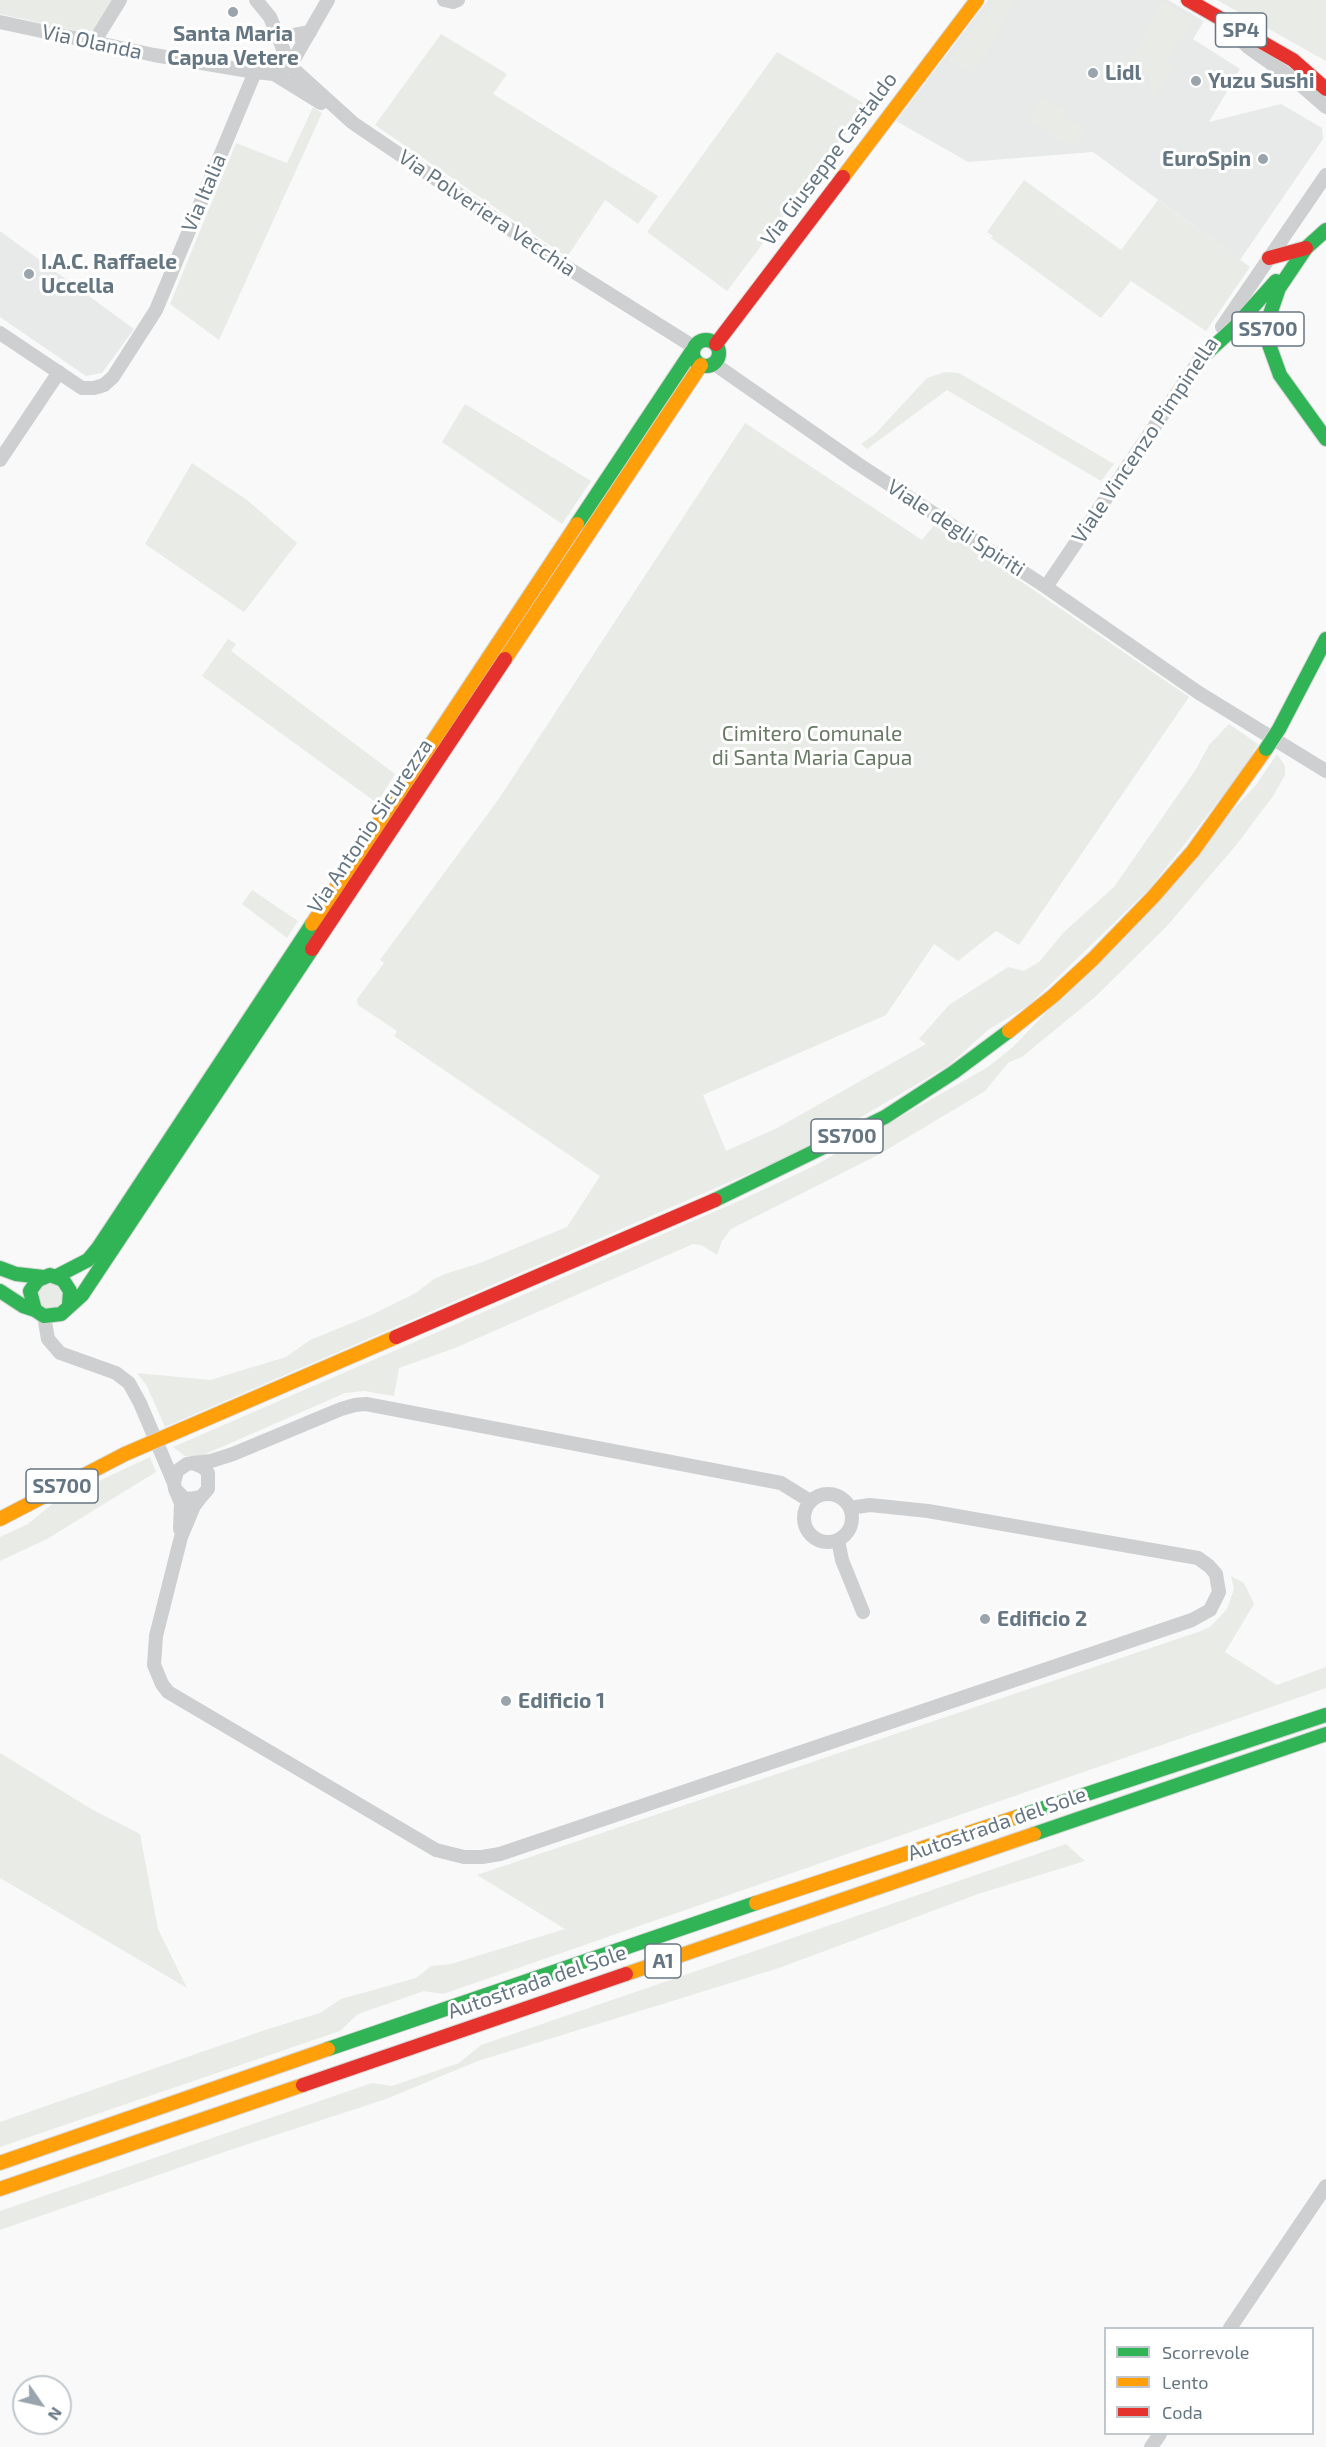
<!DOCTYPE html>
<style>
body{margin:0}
#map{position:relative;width:1326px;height:2447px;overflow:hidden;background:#f9f9f9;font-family:"Exo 2",sans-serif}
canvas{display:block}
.legend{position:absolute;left:1104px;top:2327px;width:210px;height:108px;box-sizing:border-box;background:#fff;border:2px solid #c1c8cd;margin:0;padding:8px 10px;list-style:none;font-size:18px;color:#657683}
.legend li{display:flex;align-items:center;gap:12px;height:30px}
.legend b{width:30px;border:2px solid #c1c8cd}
.north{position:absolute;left:12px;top:2375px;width:60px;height:60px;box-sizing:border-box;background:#fff;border:2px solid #c1c8cd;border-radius:50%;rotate:124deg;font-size:16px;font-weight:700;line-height:24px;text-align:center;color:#657683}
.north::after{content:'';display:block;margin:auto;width:21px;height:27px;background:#99a4ac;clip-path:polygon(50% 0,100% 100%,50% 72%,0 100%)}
</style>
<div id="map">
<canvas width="1326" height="2447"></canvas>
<ul class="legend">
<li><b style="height:8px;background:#30b455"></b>Scorrevole</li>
<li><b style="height:8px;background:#ff9f0a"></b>Lento</li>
<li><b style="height:8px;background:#e5322d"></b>Coda</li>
</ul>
<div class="north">N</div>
</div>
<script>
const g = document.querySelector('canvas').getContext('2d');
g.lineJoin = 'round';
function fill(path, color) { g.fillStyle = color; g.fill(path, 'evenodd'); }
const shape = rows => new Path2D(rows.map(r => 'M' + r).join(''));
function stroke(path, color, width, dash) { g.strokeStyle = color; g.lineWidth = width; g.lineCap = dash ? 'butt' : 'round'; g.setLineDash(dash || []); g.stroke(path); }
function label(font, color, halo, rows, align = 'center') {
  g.font = font + ' "Exo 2",sans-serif'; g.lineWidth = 6; g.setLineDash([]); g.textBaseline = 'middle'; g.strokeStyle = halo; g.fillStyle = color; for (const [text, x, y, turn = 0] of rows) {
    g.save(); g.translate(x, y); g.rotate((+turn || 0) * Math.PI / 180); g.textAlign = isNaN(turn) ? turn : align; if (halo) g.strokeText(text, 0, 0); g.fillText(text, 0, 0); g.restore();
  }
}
fill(shape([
 [988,0,1168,0,1204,21,1193,39,1240,69,1209,122,1281,104,1322,128,1323,139,1240,260,1093,152,968,162,896,121],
 [0,231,134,329,102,373,86,376,0,317]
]), '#e8e9e9');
fill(shape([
 [0,0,112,0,94,29,87,33,0,14],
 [995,0,1017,0,974,75,948,60],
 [1217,0,1326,0,1326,61],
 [1163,1,1194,20,1166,62,1174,67,1151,104,1150,83,1147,74,1136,69,1124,70],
 [441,34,507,74,493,94,658,196,638,224,605,200,567,257,375,125],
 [777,52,867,105,727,291,647,232],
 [1041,98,1063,110,1062,114,1086,128,1075,148,1028,121],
 [313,107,322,113,219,340,170,304,236,143,287,163],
 [1024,180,1121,250,1158,200,1250,267,1206,331,1131,281,1101,318,991,238,993,236,987,232],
 [945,372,959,373,1114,464,1101,481,947,390,867,449,861,444,875,434,927,378],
 [465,404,591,481,562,524,442,442],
 [745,423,922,540,936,523,1189,697,1019,945,996,931,958,961,934,944,886,1015,703,1095,726,1151,777,1128,926,1044,919,1039,949,1005,1008,967,1024,971,1039,962,1064,932,1114,887,1196,769,1209,745,1229,724,1258,744,1239,775,1150,888,1029,1005,988,1030,948,1066,810,1147,165,1427,147,1386,137,1373,210,1380,286,1357,310,1340,369,1316,416,1293,434,1279,445,1274,480,1263,567,1227,600,1176,394,1036,397,1031,358,1005,357,999,384,963,380,960,498,800],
 [192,463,247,500,297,543,244,612,145,544],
 [228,639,236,644,231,651,395,774,377,803,202,676],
 [1277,754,1285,766,1285,775,1273,796,1237,844,1167,926,1095,997,1022,1057,1009,1062,985,1091,878,1155,731,1229,722,1241,717,1255,701,1245,693,1244,455,1348,399,1368,394,1396,364,1391,345,1393,201,1456,185,1456,173,1447,739,1201,814,1166,988,1067,1013,1047,1035,1024,1256,785],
 [252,890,298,921,287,938,242,904],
 [45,1283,57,1284,64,1299,55,1309,41,1306,37,1294],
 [150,1457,156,1472,47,1539,0,1561,0,1537,28,1524,56,1501],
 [1231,1576,1244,1583,1254,1604,1225,1652,1277,1685,1326,1667,1326,1688,443,1994,424,1991,358,2014,340,2031,0,2147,0,2122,265,2030,320,2013,341,1999,416,1978,431,1966,451,1964,565,1929,477,1875,1201,1631,1211,1626,1227,1609,1234,1589],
 [0,1753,93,1810,140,1834,158,1929,187,1988,0,1878],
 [1066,1844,1085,1861,978,1894,779,1968,478,2061,386,2099,230,2150,0,2230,0,2211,372,2083,392,2086,459,2063,481,2045]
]), '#e8ebe6');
const fast = shape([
 [1326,230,1306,248,1279,288,1268,320,1267,339,1280,375,1326,439],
 '693 353a13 13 0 1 1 26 0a13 13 0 1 1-26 0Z',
 [1201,358,1234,328,1276,281],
 [577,524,692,351],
 [1279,729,1326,639],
 [715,1200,885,1117,954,1072,1009,1031],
 [0,1268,16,1274,43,1277],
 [57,1276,88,1260,98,1248,312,924],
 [0,1291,23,1306,35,1310],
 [69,1305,70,1291,63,1280,50,1275,38,1280,30,1291,35,1310,44,1316,61,1314,82,1295,312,949],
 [1017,1817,1326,1715],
 [1034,1834,1326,1734],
 [328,2049,756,1903]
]);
const slow = shape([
 [843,177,977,0],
 [505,659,701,365],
 [312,924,577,524],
 [1009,1031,1053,996,1093,959,1153,897,1193,851,1266,749],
 [183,1429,396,1337],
 [0,1519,125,1454],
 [756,1903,1017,1817],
 [626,1974,1034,1834],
 [0,2163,328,2049],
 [0,2189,303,2085]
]);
const jam = shape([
 [1188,0,1293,60,1326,89],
 [1269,258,1306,248],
 [716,344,843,177],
 [312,949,505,659],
 [396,1337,715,1200],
 [303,2085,626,1974]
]);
stroke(fast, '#d5d6d7', 16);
stroke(slow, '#d5d6d7', 16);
stroke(jam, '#d5d6d7', 16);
stroke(shape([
 [256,0,270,17,290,66,353,123,560,263,694,347],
 [444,0,453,2,458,0],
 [0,22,154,55,255,72,274,74,290,66],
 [1232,31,1248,47,1296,81,1326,107],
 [276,34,294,35,310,32],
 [94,42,120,0],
 [290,66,328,0],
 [274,74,321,103],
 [1222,327,1326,175],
 [0,333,82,388,94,388,104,385,113,377,156,310,255,72],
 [713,363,858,464,1046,587,1199,693,1326,771],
 [0,460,59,372],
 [1046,587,1205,352],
 [44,1316,48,1339,60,1353,116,1373,129,1383,140,1403,174,1483],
 [193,1463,211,1461,233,1454,341,1409,355,1405,366,1404,781,1483,810,1501],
 [175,1489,184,1498,190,1499,201,1497,208,1489,208,1473,204,1468,193,1463,187,1464,177,1471,174,1483,175,1489,181,1503,180,1529],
 '804 1518a24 24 0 1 1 48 0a24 24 0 1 1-48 0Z',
 [201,1497,194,1506,181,1537,156,1636,154,1665,162,1684,168,1692,436,1850,464,1857,482,1857,500,1854,1192,1620,1210,1610,1219,1592,1216,1574,1209,1566,1198,1558,928,1511,870,1505,850,1508],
 [838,1540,842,1560,863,1612],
 [1230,2328,1326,2186],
 [1151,2447,1160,2434]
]), '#cecfd0', 14);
stroke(fast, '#30b455', 14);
stroke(slow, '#ff9f0a', 14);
stroke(jam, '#e5322d', 14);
const fastBridge = shape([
 [1266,749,1279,729]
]);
const slowBridge = shape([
 [125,1454,183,1429]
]);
stroke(fastBridge, '#d5d6d6', 16, []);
stroke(slowBridge, '#d5d6d6', 16, []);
stroke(fastBridge, '#30b455', 14);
stroke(slowBridge, '#ff9f0a', 14);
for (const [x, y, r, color] of [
 [233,12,6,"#99a4ac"],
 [1093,73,6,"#99a4ac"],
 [1196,81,6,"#99a4ac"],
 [1263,159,6,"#99a4ac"],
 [29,274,6,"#99a4ac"],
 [985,1619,6,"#99a4ac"],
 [506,1701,6,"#99a4ac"]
]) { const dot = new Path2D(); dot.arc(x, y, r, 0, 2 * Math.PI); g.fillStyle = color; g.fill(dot); stroke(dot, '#fff', 2); }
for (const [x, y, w] of [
 [1241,30,51],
 [1268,329,72],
 [847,1136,72],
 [62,1486,72],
 [663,1961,36]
]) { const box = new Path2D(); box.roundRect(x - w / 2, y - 17, w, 34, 4.5); g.fillStyle = '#fff'; g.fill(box); stroke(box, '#657683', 1.5); }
label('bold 20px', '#657683', null, [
 ["SP4",1241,30],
 ["SS700",1268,329],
 ["SS700",847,1136],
 ["SS700",62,1486],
 ["A1",663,1961]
]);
label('bold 21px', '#657683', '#fff', [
 ["Santa Maria",233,34,"center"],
 ["Capua Vetere",233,58,"center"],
 ["Lidl",1105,73],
 ["Yuzu Sushi",1208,81],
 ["EuroSpin",1251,159,"right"],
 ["I.A.C. Raffaele",41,262],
 ["Uccella",41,286],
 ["Edificio 2",997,1619],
 ["Edificio 1",518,1701]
], 'left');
label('21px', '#657683', '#fff', [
 ["Via Olanda",92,42,12],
 ["Via Giuseppe Castaldo",829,159,-53],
 ["Via Italia",204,193,-67],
 ["Via Polveriera Vecchia",487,213,34],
 ["Viale Vincenzo Pimpinella",1145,440,-56],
 ["Viale degli Spiriti",956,528,33],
 ["Via Antonio Sicurezza",370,826,-56],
 ["Autostrada del Sole",997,1824,-19],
 ["Autostrada del Sole",537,1982,-19]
]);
label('21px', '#687a64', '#fff', [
 ["Cimitero Comunale",812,734],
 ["di Santa Maria Capua",812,758]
]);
</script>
